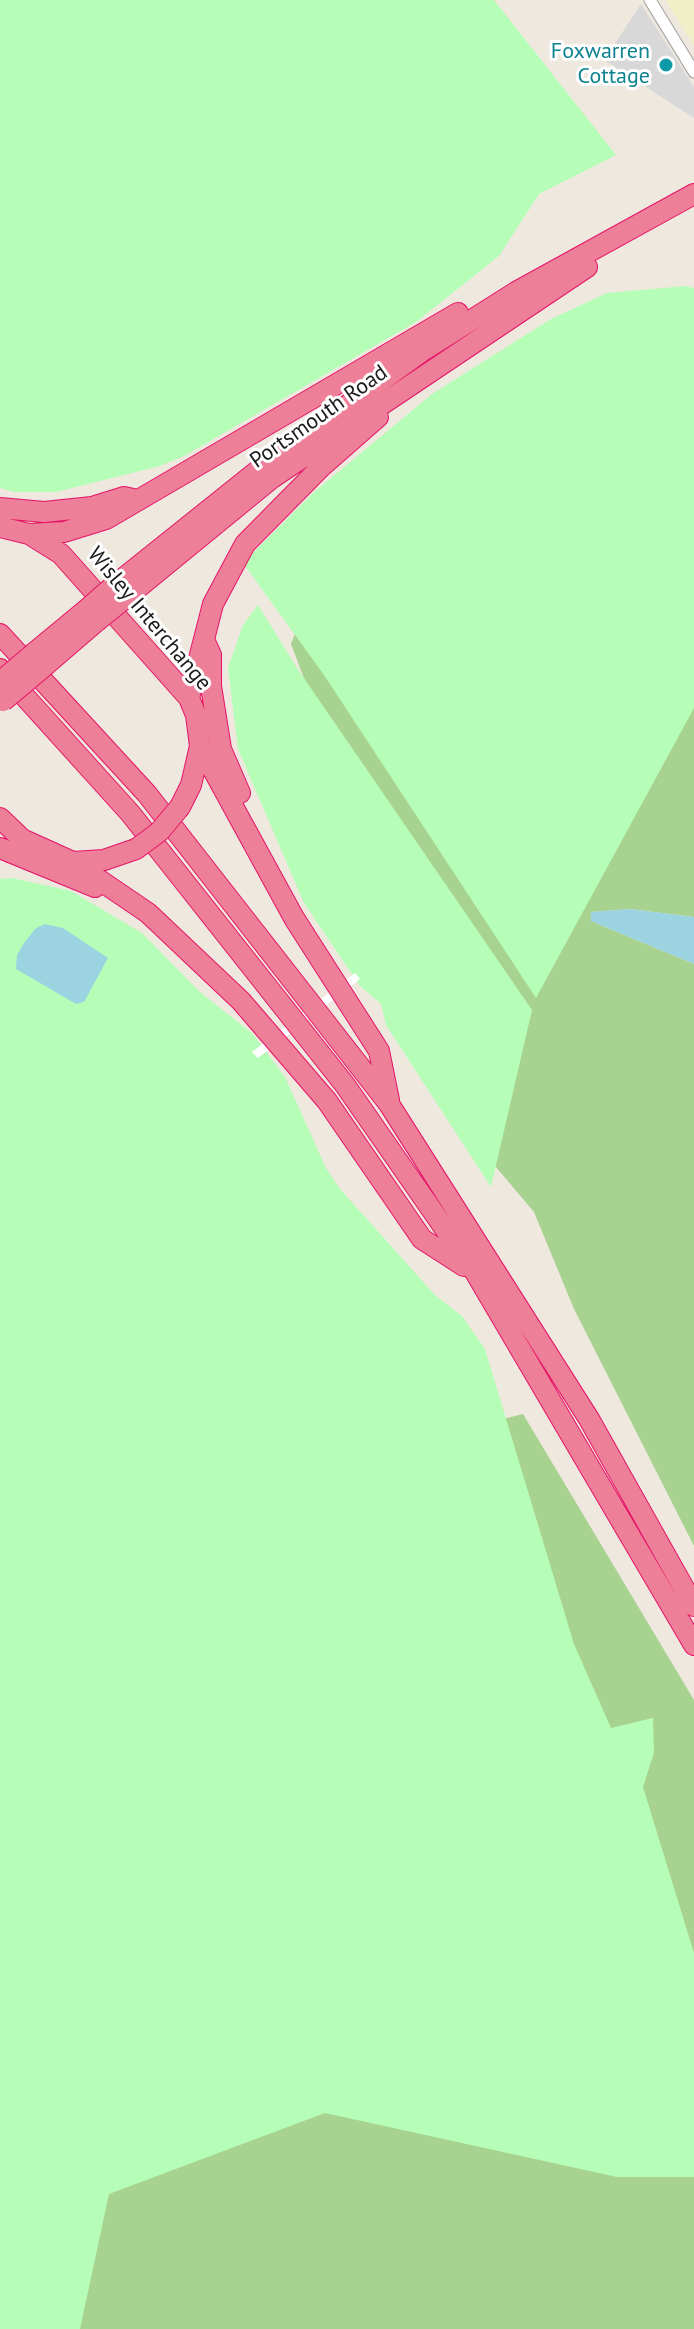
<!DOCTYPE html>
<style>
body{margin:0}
canvas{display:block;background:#eee8df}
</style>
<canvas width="694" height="2329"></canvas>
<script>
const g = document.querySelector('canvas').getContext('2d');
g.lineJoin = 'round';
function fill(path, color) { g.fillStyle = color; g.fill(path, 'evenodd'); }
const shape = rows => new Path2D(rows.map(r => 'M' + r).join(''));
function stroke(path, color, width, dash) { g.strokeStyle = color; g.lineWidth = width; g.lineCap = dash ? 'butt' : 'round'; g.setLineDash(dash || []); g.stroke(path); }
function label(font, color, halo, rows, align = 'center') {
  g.font = font + ' "PT Sans",sans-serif'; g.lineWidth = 6; g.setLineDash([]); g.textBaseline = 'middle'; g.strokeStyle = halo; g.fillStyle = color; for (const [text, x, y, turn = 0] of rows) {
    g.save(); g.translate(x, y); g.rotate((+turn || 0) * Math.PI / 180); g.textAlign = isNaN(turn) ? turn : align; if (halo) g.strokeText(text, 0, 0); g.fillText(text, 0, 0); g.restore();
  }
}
fill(shape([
 [641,4,694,87,694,118,604,60]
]), '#d9d8d8');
fill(shape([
 [665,0,694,0,694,46]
]), '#efefc8');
fill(shape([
 [694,303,694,917,630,909,591,912,591,921,694,964,694,1546,574,1309,534,1212,485,1154,291,644,296,631],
 [0,977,322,1189,503,1419,523,1414,694,1700,694,2329,0,2329]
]), '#a7d290');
fill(shape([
 [0,0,494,0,616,155,539,194,499,256,416,322,184,456,160,466,56,492,14,492,0,488],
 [685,286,694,288,694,708,536,998,324,675,243,563,313,493,432,394,551,319,607,293],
 [258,605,297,668,532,1010,491,1187,386,1025,381,1004,360,986,304,903,238,749,228,668,243,625],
 [12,878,71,891,142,933,200,992,253,1034,285,1077,326,1168,340,1189,435,1295,462,1316,485,1349,574,1644,611,1728,653,1718,654,1753,643,1787,694,1953,694,2177,617,2177,325,2113,109,2194,80,2329,0,2329,0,879]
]), '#b6feb8');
fill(shape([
 [630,909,694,917,694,964,591,921,591,912],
 [45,924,63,928,108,958,84,1002,76,1004,16,969,17,955,24,943,36,928]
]), '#9bd4e0');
fill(shape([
 [355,973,360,979,258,1058,252,1052]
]), '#fff');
const street = shape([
 [650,0,694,72]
]);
const highway = shape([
 [0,508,44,512,92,507,124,497,133,499],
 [0,527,29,534,61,554,189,698,196,715,200,746,191,785,180,807],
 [29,534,64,532,106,519,458,313],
 [111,588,266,464,424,350,516,292,694,194],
 [123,600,272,478,587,267],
 [0,634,147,794,389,1104,589,1419,694,1606],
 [204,640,211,655,211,686,221,749,240,793],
 [34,653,86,610],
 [47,664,97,621],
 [0,669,130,813,345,1085,475,1272,694,1645],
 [189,698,213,604,245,544,321,467,378,417],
 [200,746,294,918,379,1051,389,1100],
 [0,818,22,839,73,862,104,860,136,849],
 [0,848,95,887],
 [73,862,148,913,241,1001,327,1101,422,1239,464,1266]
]);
stroke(street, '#a2a2a2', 13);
stroke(highway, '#e51467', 22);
stroke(street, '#fff', 11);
stroke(highway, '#ee7f99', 20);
const highwayBridge = shape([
 [86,610,111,588],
 [97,621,123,600],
 [0,682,34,653],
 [3,701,47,664],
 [136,849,159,832,180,807]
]);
stroke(highwayBridge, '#e51467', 22, []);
stroke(highwayBridge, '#ee7f99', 20);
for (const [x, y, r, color] of [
 [666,65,8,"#0f9aa8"]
]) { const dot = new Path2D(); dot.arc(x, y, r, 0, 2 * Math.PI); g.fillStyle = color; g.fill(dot); stroke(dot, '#fff', 3); }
label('22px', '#0d838f', '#fff', [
 ["Foxwarren",650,52],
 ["Cottage",650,77]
], 'right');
label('22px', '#1b1b1b', '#fff', [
 ["Portsmouth Road",319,417,-35],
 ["Wisley Interchange",149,619,50]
]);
</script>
